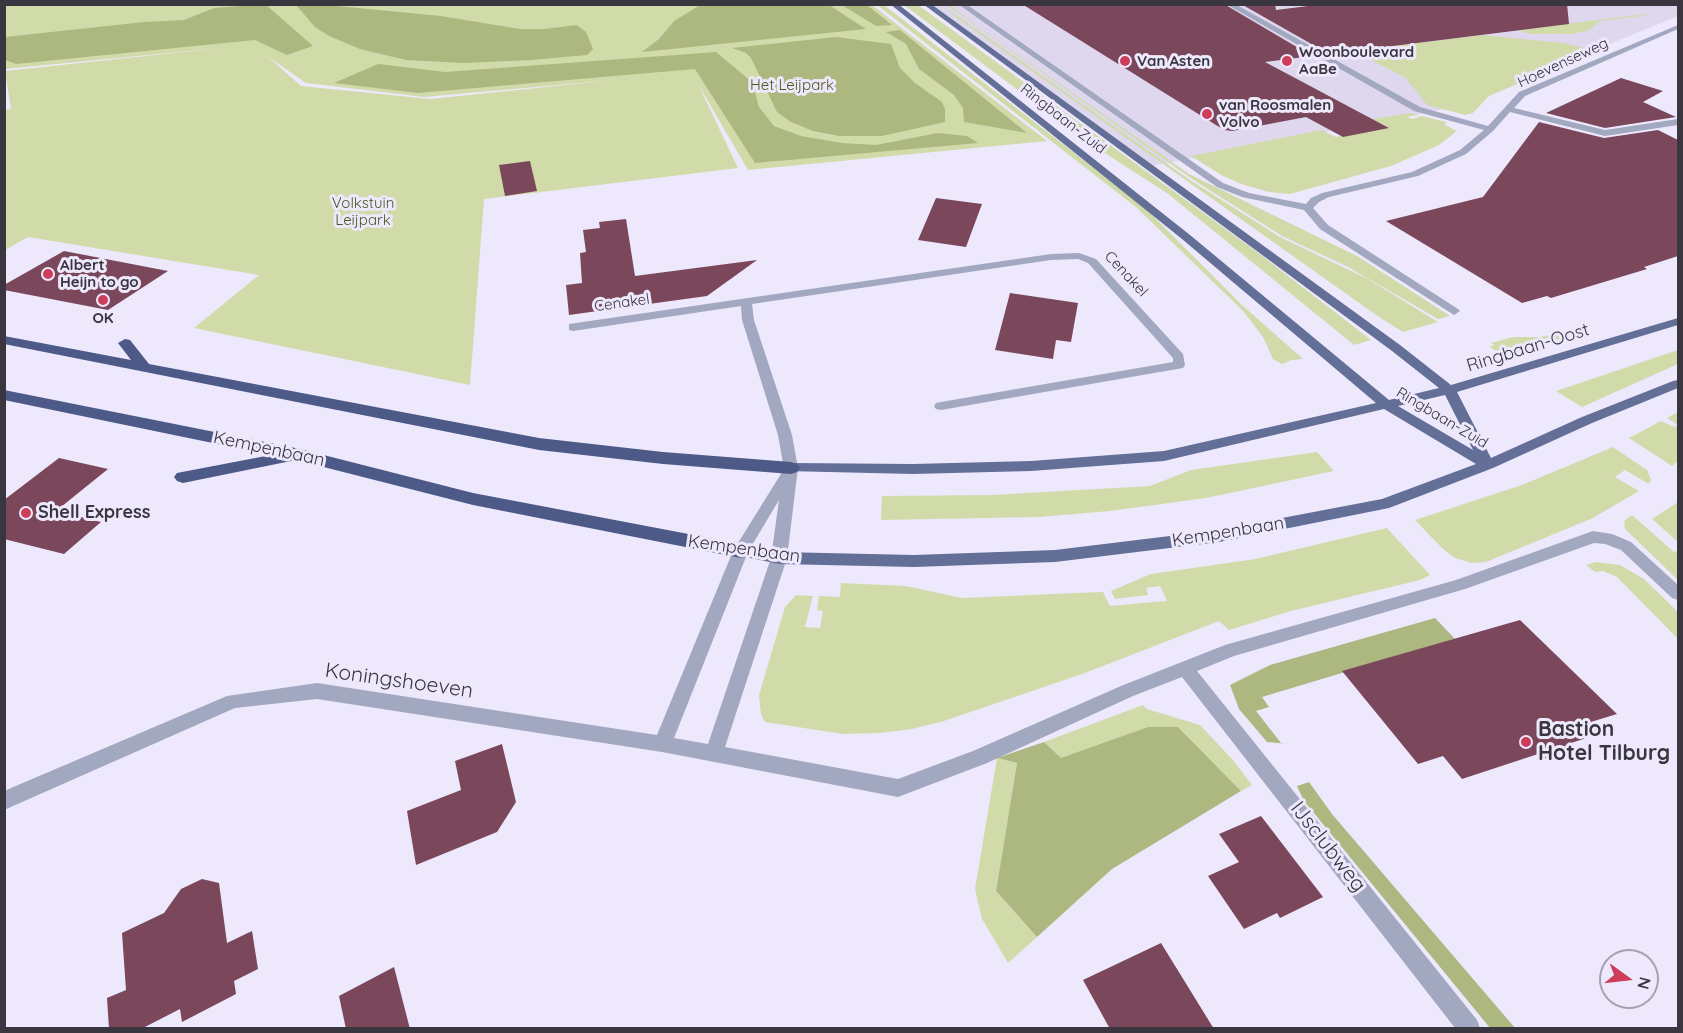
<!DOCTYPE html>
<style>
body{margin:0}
#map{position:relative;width:1683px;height:1033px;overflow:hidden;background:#eee8fd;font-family:Quicksand,sans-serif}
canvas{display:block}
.frame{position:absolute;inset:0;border:6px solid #39363f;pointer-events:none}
.north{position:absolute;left:1599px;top:949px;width:60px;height:60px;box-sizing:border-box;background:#eee8fd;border:2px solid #a6a1b1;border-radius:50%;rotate:105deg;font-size:16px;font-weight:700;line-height:24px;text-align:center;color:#39363f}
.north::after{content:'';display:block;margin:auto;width:21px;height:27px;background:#cd3d5a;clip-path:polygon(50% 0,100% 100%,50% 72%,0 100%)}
</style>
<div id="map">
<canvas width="1683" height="1033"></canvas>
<div class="frame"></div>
<div class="north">N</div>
</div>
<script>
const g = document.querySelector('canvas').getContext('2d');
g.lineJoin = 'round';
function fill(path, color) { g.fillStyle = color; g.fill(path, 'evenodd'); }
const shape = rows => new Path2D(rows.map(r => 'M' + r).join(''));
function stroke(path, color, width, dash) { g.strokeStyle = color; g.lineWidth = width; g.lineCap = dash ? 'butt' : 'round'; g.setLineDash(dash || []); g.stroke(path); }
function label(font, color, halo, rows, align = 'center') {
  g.font = font + ' Quicksand,sans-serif'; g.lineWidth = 6; g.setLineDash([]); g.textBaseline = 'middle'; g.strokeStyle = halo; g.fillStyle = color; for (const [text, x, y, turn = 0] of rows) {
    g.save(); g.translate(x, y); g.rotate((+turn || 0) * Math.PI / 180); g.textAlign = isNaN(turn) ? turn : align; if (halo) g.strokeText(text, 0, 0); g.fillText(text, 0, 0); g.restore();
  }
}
fill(shape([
 [1678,4,1678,16,1460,106,1152,166,927,5]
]), '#ded7ed');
fill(shape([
 [4,5,872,5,1047,141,748,170,698,84,738,168,484,199,470,385,194,328,259,275,28,237,5,250,4,110,11,109,5,71,221,48,5,69],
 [267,56,306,83,424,97,604,81,430,99,301,86],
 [877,5,884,5,1145,208,1242,305,1303,359,1292,360,1282,364,1273,359,1263,337,1244,312,1137,208],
 [904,5,918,5,1257,252,1371,340,1354,345,1167,193,1089,143],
 [942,5,1190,180,1280,237,1368,279,1438,322,1403,332,1379,317,957,18],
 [947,5,950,5,980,28,1189,174,1357,256,1450,316,1438,319,1348,267,1282,236,1192,179],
 [1646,14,1648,15,1600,21,1589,30,1572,34,1530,34,1518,30],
 [1481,35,1564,43,1596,51,1489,96,1473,113,1465,115,1427,105,1406,78,1354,51],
 [1412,113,1418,115,1407,117,1412,119,1422,116,1446,122,1445,125,1457,131,1439,145,1391,166,1290,194,1269,192,1244,185,1223,176,1191,156,1321,130,1336,137,1387,127,1372,119],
 [1559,333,1565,337,1503,356,1490,347,1494,345,1491,343,1513,337,1541,337],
 [1678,350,1678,364,1582,407,1556,391],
 [1678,412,1678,461,1672,466,1629,438,1661,421,1674,427,1678,425,1667,418],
 [1613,447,1647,470,1651,480,1649,484,1625,470,1615,477,1639,491,1593,518,1486,562,1472,563,1455,558,1442,548,1415,520,1522,485],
 [1317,452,1334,471,1206,498,1110,511,1039,517,881,520,882,496,992,495,1150,486,1191,470],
 [1678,502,1678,542,1652,519],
 [1632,515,1674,552,1678,551,1678,580,1625,529,1624,521],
 [1387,528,1430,575,1420,580,1291,611,1229,630,1219,621,1085,673,944,721,912,729,880,733,843,734,765,722,761,714,759,695,785,607,796,595,813,596,805,627,820,628,823,611,817,610,819,596,840,597,841,583,906,586,962,598,1100,592,1103,592,1110,606,1153,602,1167,601,1160,586,1146,588,1148,595,1115,599,1111,591,1151,574,1255,559],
 [1596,562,1620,565,1644,579,1678,612,1678,639,1617,577,1603,571,1595,572,1586,565],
 [1143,705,1147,709,1200,725,1233,760,1252,785,1241,791,1178,727,1148,727,1061,759,1044,742],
 [997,758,1017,763,996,891,1037,937,1008,963,982,919,975,889]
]), '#d1dbaa');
fill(shape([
 [265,4,313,46,287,55,255,40,16,64,5,60,5,37,144,22,184,20,214,8],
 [702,4,829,5,866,29,642,52,659,39,674,21],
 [296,5,327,5,441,16,520,29,544,29,577,25,586,32,593,49,587,55,532,60,464,63,406,60,360,49,329,36,315,27],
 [842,5,867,5,892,25,876,26],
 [900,30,1027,133,964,122,963,108,954,95,919,69,906,44,886,32],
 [836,37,891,44,900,68,915,83,942,102,945,109,945,122,882,136,839,136,813,131,791,122,777,112,751,58,746,53,732,48],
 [716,52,752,82,759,107,774,126,801,136,842,143,876,145,938,133,967,136,978,143,755,163,695,69,418,93,334,83,378,64,445,72],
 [1435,618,1455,639,1262,697,1269,707,1256,711,1281,743,1288,744,1267,742,1239,709,1230,685,1270,665],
 [1148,727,1178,727,1241,791,1112,869,1037,937,996,891,1017,763,997,758,1044,742,1061,758],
 [1309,782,1332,814,1515,1028,1490,1028,1304,801,1297,786]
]), '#adb881');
fill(shape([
 [1022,4,1224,4,1312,56,1265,62,1389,128,1343,137,1306,117,1232,131,1224,130],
 [1241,4,1275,4,1276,10,1324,4,1567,4,1569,24,1329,54],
 [1621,78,1663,91,1643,102,1676,117,1605,128,1546,113],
 [1539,122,1604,138,1658,130,1678,140,1678,256,1644,267,1647,269,1551,298,1547,296,1522,303,1386,221,1483,197],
 [530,161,537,191,505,196,499,165],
 [936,198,982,204,966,247,918,240],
 [626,219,635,276,757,260,707,296,569,315,566,285,582,283,580,253,586,252,583,230,600,228,599,222],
 [64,251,168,271,108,310,4,290,4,285],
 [1010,293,1078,303,1071,342,1056,340,1053,359,995,350],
 [59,458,108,469,56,511,101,522,64,554,4,539,4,500],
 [1520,620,1617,714,1594,721,1605,732,1568,744,1552,762,1538,754,1462,779,1443,756,1418,764,1342,671],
 [502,744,516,802,497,832,416,865,407,811,461,790,455,761],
 [1261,816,1323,897,1280,918,1277,913,1244,929,1208,876,1239,862,1219,834],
 [202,879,219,883,227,943,252,931,258,969,234,981,236,994,182,1022,180,1009,141,1029,109,1029,107,998,126,990,122,933,164,913,181,889],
 [1161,943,1214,1029,1110,1029,1083,980],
 [394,967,410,1029,346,1029,339,996]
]), '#7a475b');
fill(shape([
 [958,4,966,4,1223,183,1249,193,1306,204,1311,198,1322,193,1412,172,1460,150,1484,130,1414,111,1226,4,1235,4,1420,107,1488,126,1519,92,1678,25,1678,29,1525,96,1514,108,1605,130,1678,119,1678,125,1605,136,1510,112,1493,131,1466,154,1418,176,1329,197,1319,202,1313,208,1328,225,1458,309,1460,311,1454,315,1320,229,1304,210,1242,197,1217,187,958,4],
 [1675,4,1678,4,1678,7,1676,6,1675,4],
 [1079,253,1096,259,1183,354,1185,365,1183,368,941,410,936,409,934,406,936,403,941,402,1173,362,1173,358,1088,263,1078,259,1051,260,752,304,754,320,792,435,798,468,787,558,725,747,898,779,973,751,1121,686,1225,645,1456,580,1593,531,1612,534,1631,542,1678,585,1678,600,1672,598,1621,550,1605,544,1594,543,1465,589,1234,656,1197,671,1477,1020,1480,1028,1455,1028,1182,677,1133,696,987,763,898,797,662,752,317,699,235,708,4,810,4,791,227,696,317,683,657,735,733,551,784,469,778,435,742,320,741,306,573,331,569,330,569,324,1051,254,1079,253],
 [779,500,771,558,708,744,674,738,748,552,779,500]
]), '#a1a8bf');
fill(shape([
 [890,4,898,4,1190,235,1389,400,1439,388,1392,351,923,4,931,4,1400,345,1451,385,1678,318,1678,325,1457,392,1491,458,1582,417,1673,381,1678,380,1678,388,1592,423,1493,468,1389,508,1219,542,1055,562,914,567,779,564,736,555,733,551,736,547,741,545,779,552,914,555,1055,550,1219,530,1382,499,1476,464,1384,409,1164,461,1031,471,913,474,786,471,784,468,786,465,791,463,913,464,1031,461,1164,451,1376,403,1182,239,890,4],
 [1445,395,1473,450,1398,406,1445,395]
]), '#636f96');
fill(shape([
 [4,336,131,360,118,343,125,339,130,340,149,364,539,438,663,452,791,462,797,464,800,468,797,472,791,474,663,464,539,450,4,344,4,336],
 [4,390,300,449,473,493,741,544,748,546,750,551,748,556,741,558,473,505,296,460,183,483,177,481,174,477,177,473,271,455,4,400,4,390]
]), '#4d5a87');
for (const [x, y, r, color] of [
 [1125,61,6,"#cd3d5a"],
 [1287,61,6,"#cd3d5a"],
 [1207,114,6,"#cd3d5a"],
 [48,274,6,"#cd3d5a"],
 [103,300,6,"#cd3d5a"],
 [26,513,6,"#cd3d5a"],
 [1526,742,6,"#cd3d5a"]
]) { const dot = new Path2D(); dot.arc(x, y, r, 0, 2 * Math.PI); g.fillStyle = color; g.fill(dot); stroke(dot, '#eee8fd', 2); }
label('bold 15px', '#39363f', '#eee8fd', [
 ["Woonboulevard",1299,52],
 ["AaBe",1299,69],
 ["Van Asten",1137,61],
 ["van Roosmalen",1219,105],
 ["Volvo",1219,122],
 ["Albert",60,265],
 ["Heijn to go",60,282],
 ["OK",103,318,"center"]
], 'left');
label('15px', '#39363f', '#eee8fd', [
 ["Hoevenseweg",1563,63,-25],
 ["Ringbaan-Zuid",1063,119,38],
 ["Cenakel",1126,274,47],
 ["Cenakel",622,303,-8],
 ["Ringbaan-Zuid",1442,418,31]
]);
label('15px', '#4e571a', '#eee8fd', [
 ["Het Leijpark",792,85],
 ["Volkstuin",363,203],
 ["Leijpark",363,220]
]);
label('18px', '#39363f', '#eee8fd', [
 ["Ringbaan-Oost",1528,348,-17],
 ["Kempenbaan",269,449,12],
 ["Kempenbaan",1228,532,-9],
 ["Kempenbaan",744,549,8]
]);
label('bold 18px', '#39363f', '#eee8fd', [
 ["Shell Express",38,513]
], 'left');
label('21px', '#39363f', '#eee8fd', [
 ["Koningshoeven",399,681,8],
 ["IJsclubweg",1328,847,52]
]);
label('bold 21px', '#39363f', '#eee8fd', [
 ["Bastion",1538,730],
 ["Hotel Tilburg",1538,754]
], 'left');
</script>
